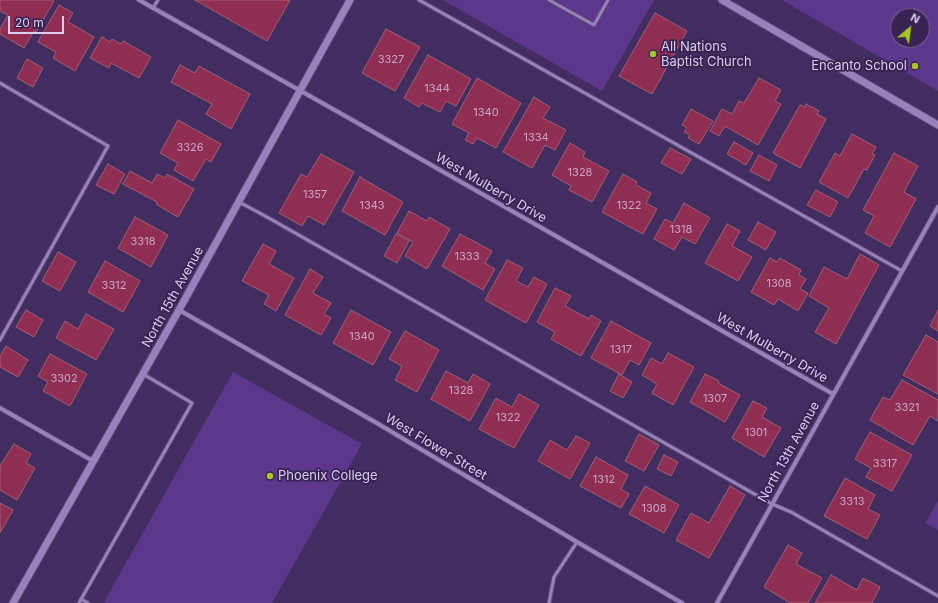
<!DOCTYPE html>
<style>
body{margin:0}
#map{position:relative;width:938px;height:603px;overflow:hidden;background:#422d60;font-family:Inter,sans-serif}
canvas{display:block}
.north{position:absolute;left:890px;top:8px;width:40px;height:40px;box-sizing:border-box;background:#382354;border:1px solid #786791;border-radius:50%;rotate:29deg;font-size:11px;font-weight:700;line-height:16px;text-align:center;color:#d9ceed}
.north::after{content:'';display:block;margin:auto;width:14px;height:18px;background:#a7c81f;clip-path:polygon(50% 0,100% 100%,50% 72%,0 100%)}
.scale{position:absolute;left:8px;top:16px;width:56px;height:18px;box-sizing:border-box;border:2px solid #d9ceed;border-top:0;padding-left:5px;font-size:12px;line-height:14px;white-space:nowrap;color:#d9ceed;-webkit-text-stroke:3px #382354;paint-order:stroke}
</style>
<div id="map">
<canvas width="938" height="603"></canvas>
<div class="north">N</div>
<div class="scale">20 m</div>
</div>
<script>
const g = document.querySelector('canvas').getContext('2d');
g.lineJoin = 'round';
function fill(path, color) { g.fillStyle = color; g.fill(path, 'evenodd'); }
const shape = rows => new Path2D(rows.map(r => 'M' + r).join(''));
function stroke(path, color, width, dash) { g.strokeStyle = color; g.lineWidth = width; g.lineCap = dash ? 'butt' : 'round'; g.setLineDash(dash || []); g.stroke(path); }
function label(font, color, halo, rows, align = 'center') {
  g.font = font + ' Inter,sans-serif'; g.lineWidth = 3.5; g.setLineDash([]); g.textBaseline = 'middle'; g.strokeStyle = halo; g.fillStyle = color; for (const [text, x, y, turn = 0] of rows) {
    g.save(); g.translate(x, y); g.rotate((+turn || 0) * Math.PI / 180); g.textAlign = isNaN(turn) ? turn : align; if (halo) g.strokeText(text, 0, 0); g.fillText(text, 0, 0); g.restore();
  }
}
fill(shape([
 [443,0,654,0,602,91],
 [782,0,938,0,938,91],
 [898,16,922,16,922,40,898,40],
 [233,372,362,444,272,603,106,603,104,602],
 [938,501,938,530,925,523]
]), '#5c378c');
const building = shape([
 [0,0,52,0,54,1,36,32,34,31,24,48,0,34,0,29,8,15,0,11,0,0],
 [195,0,290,0,267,41,195,0],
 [59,5,73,13,68,22,94,37,75,71,53,58,56,52,38,42,59,5],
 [655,13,687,31,652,94,619,76,655,13],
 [386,29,420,47,395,91,362,73,386,29],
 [102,37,110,42,112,39,121,44,123,41,151,57,139,78,111,63,109,68,90,58,102,37],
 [428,55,471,79,456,106,446,101,440,112,422,103,419,107,404,98,428,55],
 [27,59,43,68,33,87,17,78,27,59],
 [180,65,195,73,199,66,250,94,231,129,206,114,212,104,171,82,180,65],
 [477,78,521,103,496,148,477,138,473,144,465,140,469,133,452,124,477,78],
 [759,78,781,90,775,101,781,104,758,145,725,126,719,136,710,131,722,109,732,114,739,101,744,103,759,78],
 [534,97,550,107,543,118,566,130,555,150,545,145,532,168,503,152,534,97],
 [806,104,819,111,817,114,826,119,800,168,773,153,800,105,805,107,806,104],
 [691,109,713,121,699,144,688,138,690,135,684,132,687,128,682,125,691,109],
 [178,120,221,144,211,162,206,159,193,181,174,170,178,163,160,153,178,120],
 [852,134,876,147,872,154,875,155,867,170,864,169,848,198,819,182,835,153,840,156,852,134],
 [734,142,753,153,746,165,727,154,734,142],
 [570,143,585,152,583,157,609,171,592,202,569,190,571,186,552,175,570,143],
 [670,148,691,159,682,174,661,163,670,148],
 [894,153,918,166,904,192,916,199,890,247,865,233,874,216,863,210,894,153],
 [321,154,354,172,324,225,308,216,302,226,279,213,301,174,307,177,321,154],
 [759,155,777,165,769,181,750,171,759,155],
 [108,164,125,174,114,194,96,185,108,164],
 [130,171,152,183,157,174,165,178,167,174,194,189,178,217,156,204,157,202,123,184,130,171],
 [623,174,637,182,636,185,651,193,646,203,657,209,643,234,602,212,623,174],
 [360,177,403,202,385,235,342,211,360,177],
 [816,190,838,202,830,217,807,205,816,190],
 [684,203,710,218,695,244,682,237,674,250,654,239,665,219,673,223,684,203],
 [409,211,427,221,429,217,450,229,427,269,405,256,413,242,397,233,409,211],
 [135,217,168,235,151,267,118,248,135,217],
 [758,222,776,232,766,250,748,240,758,222],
 [727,224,740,231,732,246,752,257,738,281,705,263,727,224],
 [396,234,409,241,397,263,384,256,396,234],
 [460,234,492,251,485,263,495,269,483,290,442,266,460,234],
 [263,244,276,251,269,264,294,278,276,311,264,304,269,295,242,281,263,244],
 [58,252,76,262,60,291,42,281,58,252],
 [860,254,879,265,836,344,815,332,829,308,809,296,824,267,847,279,860,254],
 [770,258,777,262,780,258,801,270,799,275,806,279,800,289,808,293,798,311,778,299,774,305,751,292,770,258],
 [507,260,523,268,516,281,528,287,534,277,547,284,526,323,485,300,507,260],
 [105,261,140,281,123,312,88,292,105,261],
 [310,269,323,277,313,293,331,303,324,314,331,318,321,335,285,315,310,269],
 [555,288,571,296,565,306,589,319,591,315,601,321,581,356,551,339,555,332,537,322,555,288],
 [26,310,43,320,34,337,16,327,26,310],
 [351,310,391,332,373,365,333,343,351,310],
 [938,310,938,331,930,326,938,310],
 [86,314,114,329,96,360,56,338,65,321,78,329,86,314],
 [611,321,651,343,639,365,630,360,622,375,591,358,611,321],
 [405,331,439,350,417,392,395,380,402,366,389,359,405,331],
 [926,335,938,342,938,394,903,375,926,335],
 [6,346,28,360,18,377,0,367,0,356,6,346],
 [668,353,694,367,673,405,652,393,657,384,642,375,651,358,662,364,668,353],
 [50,354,87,374,70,406,43,391,48,382,38,376,50,354],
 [446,371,468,383,473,374,490,384,470,421,431,399,446,371],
 [619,374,632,382,623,398,610,391,619,374],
 [705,374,719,381,718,383,740,395,725,422,690,402,705,374],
 [902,380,938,400,938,421,930,416,913,445,870,420,883,397,890,400,902,380],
 [519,394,539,405,514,448,479,429,496,398,512,407,519,394],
 [753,401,767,408,762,417,781,428,764,457,732,438,753,401],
 [870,432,912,455,892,491,866,477,871,468,855,459,870,432],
 [639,434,659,445,644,471,625,461,639,434],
 [576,436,590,443,570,479,538,461,550,440,567,450,576,436],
 [14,444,31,454,26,463,35,468,17,500,0,490,0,466,14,444],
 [664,455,678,462,671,476,657,469,664,455],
 [596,457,628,475,621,489,629,494,621,508,580,486,596,457],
 [845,478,875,495,868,509,880,515,867,539,824,516,845,478],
 [645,486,679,505,664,533,629,514,645,486],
 [730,486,745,495,709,558,676,540,691,513,709,523,730,486],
 [0,503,13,510,0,533,0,503],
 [788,545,802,553,796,564,822,578,808,603,790,603,764,587,788,545],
 [831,575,857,590,863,578,880,587,872,603,815,603,831,575]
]);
fill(building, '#902d52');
stroke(building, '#a06073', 1);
const service = shape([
 [419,0,902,271],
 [549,0,594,25,608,0],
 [153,8,158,0],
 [0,83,108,146,0,340],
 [239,202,267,217,772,504,791,512,938,596],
 [81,599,88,603],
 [79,603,192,403,143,374],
 [549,603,554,577,577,542]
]);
const minor = shape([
 [139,0,340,113,833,394],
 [179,310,375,422,577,542,682,603],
 [0,408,93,461],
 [717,603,938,207]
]);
const tertiary = shape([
 [722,0,938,125],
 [13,603,179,310,350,0]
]);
stroke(service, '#5a4773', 5);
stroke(minor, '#5a4773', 6);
stroke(tertiary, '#5a4773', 9);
stroke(service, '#9882bc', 3);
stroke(minor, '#9882bc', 4);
stroke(tertiary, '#9882bc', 7);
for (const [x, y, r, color] of [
 [653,54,4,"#a7c81f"],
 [915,66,4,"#a7c81f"],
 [270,476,4,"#a7c81f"]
]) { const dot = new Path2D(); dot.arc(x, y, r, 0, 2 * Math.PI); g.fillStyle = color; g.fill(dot); stroke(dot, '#382354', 1.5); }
label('11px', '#c7a6c6', null, [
 ["3327",391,60],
 ["1344",437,89],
 ["1340",486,113],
 ["1334",536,138],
 ["3326",190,148],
 ["1328",580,173],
 ["1357",315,195],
 ["1343",372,206],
 ["1322",629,206],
 ["1318",681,230],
 ["3318",143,242],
 ["1333",467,257],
 ["1308",779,284],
 ["3312",114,286],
 ["1340",362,337],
 ["1317",621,350],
 ["3302",64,379],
 ["1328",461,391],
 ["1307",715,399],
 ["3321",907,408],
 ["1322",508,418],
 ["1301",756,433],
 ["3317",885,464],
 ["1312",604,480],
 ["3313",852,502],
 ["1308",654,509]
]);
label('13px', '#d9ceed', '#382354', [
 ["All Nations",661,47],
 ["Baptist Church",661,62],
 ["Encanto School",907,66,"right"],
 ["Phoenix College",278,476]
], 'left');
label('13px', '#d9ceed', '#382354', [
 ["West Mulberry Drive",491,188,30],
 ["North 15th Avenue",173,297,-61],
 ["West Mulberry Drive",772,348,30],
 ["West Flower Street",436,447,31],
 ["North 13th Avenue",789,452,-61]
]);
</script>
